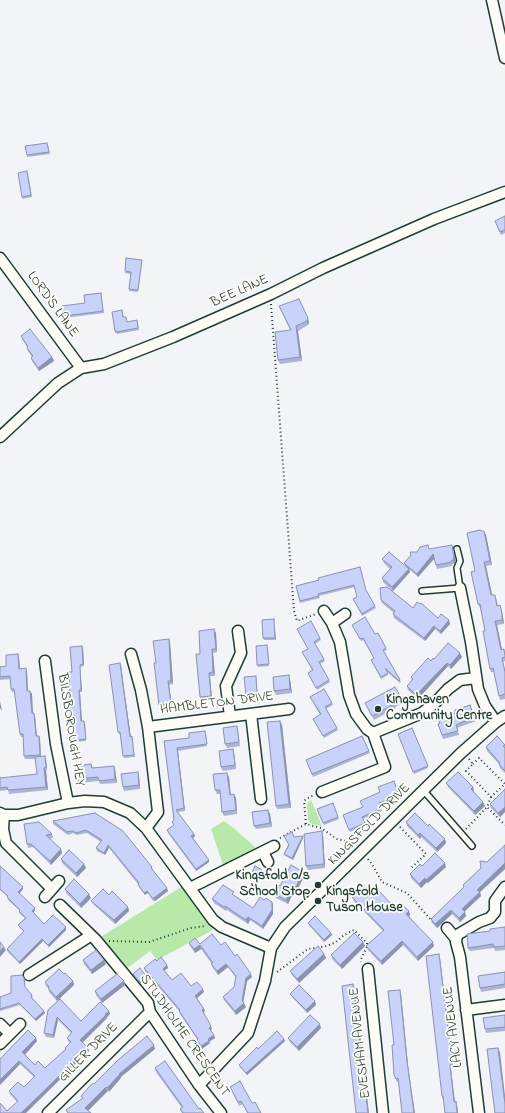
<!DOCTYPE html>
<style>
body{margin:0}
canvas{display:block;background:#f2f4f8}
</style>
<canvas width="505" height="1113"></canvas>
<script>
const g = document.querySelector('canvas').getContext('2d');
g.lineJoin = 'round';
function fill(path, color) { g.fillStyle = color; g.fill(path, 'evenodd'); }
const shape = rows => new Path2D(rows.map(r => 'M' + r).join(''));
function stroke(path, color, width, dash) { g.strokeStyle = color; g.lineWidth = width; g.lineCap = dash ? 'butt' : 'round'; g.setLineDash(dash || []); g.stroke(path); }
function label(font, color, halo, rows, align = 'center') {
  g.font = font + ' "Indie Flower",sans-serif'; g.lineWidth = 3.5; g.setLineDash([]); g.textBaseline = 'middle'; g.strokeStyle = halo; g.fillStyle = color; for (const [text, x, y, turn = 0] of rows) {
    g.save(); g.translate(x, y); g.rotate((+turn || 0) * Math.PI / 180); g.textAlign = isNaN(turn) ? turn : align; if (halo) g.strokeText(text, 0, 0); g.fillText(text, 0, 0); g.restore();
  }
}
fill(shape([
 [311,800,322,826,312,824,308,820,307,805,308,802],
 [224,821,236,830,256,848,223,865,211,829],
 [183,886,213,930,157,960,150,951,126,969,99,938]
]), '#b9e9a8');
const service = shape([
 [422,591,460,588,457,568,460,561,457,549],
 [424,791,472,846]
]);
const minor = shape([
 [492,0,505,58],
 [0,258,81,368],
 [0,437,58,383,81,368,104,364,173,337,271,294,323,268,434,219,505,192],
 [460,588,471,642,478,689,485,706,496,722],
 [324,611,332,623],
 [131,654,141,690,148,727,158,812,146,828],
 [45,661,56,744,68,803],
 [251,714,261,799],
 [230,716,226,686,241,653,238,631],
 [148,727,289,709],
 [373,733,422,713,435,703,448,689,460,680,476,678],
 [322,792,385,767,373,733,367,729,356,714,349,695,340,642,332,623,345,614],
 [0,813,4,815,18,815,68,803,85,801,104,802,130,813,146,828,213,920,222,927,271,948],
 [4,815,3,829,6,843,52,889],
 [263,852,268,862],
 [190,888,274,846],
 [45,897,59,881],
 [60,905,96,940,148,1003,150,1012,199,1085,221,1113],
 [447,928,456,939],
 [368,969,383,1113],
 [29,975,90,936],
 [466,1010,505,1005],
 [0,1024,10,1034],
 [0,1044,20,1024],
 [199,1085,248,1033,265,981,271,948,285,927,461,753,496,722,505,716],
 [48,1113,150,1012],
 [479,1113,460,957,456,942,457,935,479,922,490,918,495,912,495,901,505,887]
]);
stroke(service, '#1f3d34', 8);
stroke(minor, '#1f3d34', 13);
stroke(shape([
 [271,304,294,611,297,621,316,614],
 [469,759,473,764,466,771,491,797,505,784,479,758,473,764],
 [491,797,487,807,505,825],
 [306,824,304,801,306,799,314,795],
 [400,827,426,854,410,869],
 [466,829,487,807],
 [280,838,306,824,321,828,337,839,355,843],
 [368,859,372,864,382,882,407,893,433,922],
 [109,941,149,942,191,928,206,926],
 [277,972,308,949,327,946,336,942,344,935,354,930,367,943,367,947,361,959,361,962]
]), '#1f3d34', 2, [1, 3]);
stroke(service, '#fdfcf7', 5);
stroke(minor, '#fdfcf7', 10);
fill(shape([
 [48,145,50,154,27,157,27,155],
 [28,173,32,197,22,199,22,197],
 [505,216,505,233,501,235,496,224],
 [142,262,138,292,129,291,129,289,131,274,125,273,125,271],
 [101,293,104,313,64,318,64,316],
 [279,306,309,322,308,325,298,331,302,361,280,364,278,360,290,330],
 [122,310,124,317,126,317,127,322,138,322,139,330,117,334,117,333,115,333,115,331],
 [21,336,52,357,54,361,39,371,32,361,31,358,32,357,28,351,27,348,27,347,22,339],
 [481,531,486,535,492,565,486,566,492,595,496,598,498,606,500,605,503,617,504,624,497,625,502,650,505,653,505,661,503,662,505,670,505,699,500,700,494,672,491,672,490,669,485,631,480,608,478,604,475,571],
 [452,545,456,561,454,564,452,564,452,566,437,569,434,558,418,577,409,569,410,572,393,591,383,582,382,578,390,569,384,563,382,559,406,566,404,563,417,552],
 [360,567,366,590,376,608,362,616,353,599,357,597,355,587,319,596,320,598,300,603,296,586,319,580],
 [381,600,413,608,450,624,441,634,435,629,425,641,394,618,393,614,394,613,382,603],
 [274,619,274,621,276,640,264,640,263,638],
 [352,625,375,634,386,648,387,650,384,651,401,682,400,683,386,671,388,675,381,679,371,660,374,658,363,640,361,641],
 [297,629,320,638,321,640,315,644,325,661,320,664,330,682,317,690,308,673,312,670,302,652,308,649],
 [216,633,217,652,213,653,215,676,210,676,212,700,201,701,200,697,200,654],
 [169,639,170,642,173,684,169,685,172,707,161,709,159,705,156,663],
 [268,647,269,666,258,667,257,665],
 [83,648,84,666,80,667,82,692,80,692,82,721,85,723,86,741,75,742,74,740,73,717,70,717,70,715,72,672],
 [18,654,19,657,20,669,26,668,27,671,28,691,30,691,32,694,33,713,34,713,35,716,37,736,39,736,40,739,41,756,46,759,47,770,46,771,48,790,9,794,8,790,0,791,0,776,1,778,37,774,35,759,25,759,24,756,23,737,21,737,20,734,15,692,12,692,11,689,11,679,0,680,0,667,6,666],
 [462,657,451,669,448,666,418,699,408,690,407,686,412,681,411,677,431,661,434,659],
 [120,663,131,737,132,738,135,757,124,758,120,734,119,734,118,732],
 [256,678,258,696,247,697,246,695],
 [290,679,292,693,276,695,274,691],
 [310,697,332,703,333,705,326,709,338,730,324,738,313,719,320,715],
 [402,699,403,703,395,707,396,708,374,720,365,703],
 [470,705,476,721,457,728,459,735,443,739,438,724,455,713],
 [280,721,282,725,291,808,277,809,276,806],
 [412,728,428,768,414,774,398,734],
 [238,730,240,746,227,748,225,744],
 [206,733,207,746,178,751,185,811,178,812,195,836,193,838,209,860,209,862,196,871,168,833,167,830,174,826,172,822,174,820,164,741,189,738],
 [362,736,370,753,313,777,306,760],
 [505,745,505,773,500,768,499,764,487,751,486,747],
 [233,749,234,753,236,769,223,771,221,767],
 [91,764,93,768,114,766,115,769,117,783,100,784,99,781,78,783,76,779],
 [138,772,139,776,140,789,124,791,123,787],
 [229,777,231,795,236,798,237,814,224,816,222,812,220,794,217,794,215,790],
 [394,781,400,797,380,805,382,811,363,819,365,825,350,832,343,815,363,807],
 [446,783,473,787,474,791,474,792,483,802,485,806,475,815,448,787],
 [505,789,505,812,500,817,491,808,490,804],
 [333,803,339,819,324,825,317,809],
 [95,813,152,867,153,870,168,891,155,901,153,901,148,893,145,895,139,887,138,884,109,848,105,855,97,851,96,848,101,842,87,833,77,835,73,833,68,835,53,824,53,821],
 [270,814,272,827,256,829,254,826],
 [406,822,428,826,445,839,446,843,437,852,421,837,420,839,407,826],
 [24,824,52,834,53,838,49,839,62,853,51,865,33,847,28,848,27,844],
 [323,835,325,868,308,870,306,866],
 [294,837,303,838,293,860,285,856,284,854,288,845],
 [505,845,505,869,480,892,481,896,464,912,466,916,460,922,452,914,437,928,432,923,431,919,464,887,463,885],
 [61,859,86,868,77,877,62,863],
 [0,866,23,887,23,889,19,893,35,910,33,912,44,924,66,930,49,947,43,941,20,964,7,951,7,949,24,932,19,927,18,925,25,918,19,913,19,910,8,900,7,897,8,897,0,890],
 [422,866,446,867,428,883,427,882,421,888,411,878,410,874],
 [262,870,263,872,259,880,252,877,251,875],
 [303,872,305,875,297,890,295,889,288,904,276,898,274,894,280,886],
 [65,889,91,898,81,908,66,893],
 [109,895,128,907,129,911,115,924,93,904,91,901],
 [235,896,253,908,264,900,272,902,273,906,273,914,263,929,250,920,248,924,227,910,226,911,214,903,212,899],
 [373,896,397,910,409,911,410,915,409,916,434,946,418,961,403,945,382,965,368,950,366,946,383,931,354,901,352,897],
 [308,923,331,933,332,935,324,942,309,925],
 [505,927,505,950,495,951,494,948,470,951,468,948,490,931],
 [363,942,365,946,342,969,332,959,331,955],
 [189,943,221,945,252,977,247,981,243,1002,246,1007,236,1015,224,1000,223,997,234,987,236,978,228,967,218,975,213,968,211,964,212,964,201,949,195,953,190,946],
 [324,954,326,958,299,983,292,975,290,971],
 [440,958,453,1065,453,1069,451,1069,455,1101,456,1101,457,1105,458,1113,445,1113,444,1100,443,1100,442,1096],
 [83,960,106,964,92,974,84,964],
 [157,961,167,965,168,968,164,971,172,980,191,986,204,992,197,998,204,1009,205,1011,203,1013,212,1029,210,1030,215,1038,209,1042,210,1043,202,1049,198,1042,197,1040,197,1039,180,1014,179,1011,145,971,144,968],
 [505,972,505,988,481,992,480,988],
 [64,974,73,981,74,985,57,1001,49,992,48,988,46,986,45,982],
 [25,980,25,988,33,997,32,998,45,1013,36,1021,20,1005,0,1011,0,997,11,993],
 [124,981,125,985,102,1003,96,995,95,991],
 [290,994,315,1001,316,1005,307,1013,292,997],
 [401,994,408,1065,398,1082,397,1082,394,1075,394,1045],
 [48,1010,81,1021,110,1014,107,1017,107,1018,83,1042,88,1048,89,1051,7,1111,17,1102,10,1094,9,1091,24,1087,34,1077,20,1064,0,1085,36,1038,37,1041,25,1054,35,1065,45,1068,66,1049,65,1048,70,1043,68,1041,67,1038,71,1033,58,1020,54,1038,46,1037,44,1033],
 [505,1015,505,1031,486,1033,485,1029],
 [321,1028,299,1051,290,1042,288,1038],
 [284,1039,285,1041,247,1075,240,1067,239,1065,258,1049],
 [155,1068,199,1109,204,1113,182,1113,180,1109,182,1108,156,1072],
 [230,1087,252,1103,261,1113,247,1113,243,1104,239,1106]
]), '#acb5d7');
fill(shape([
 [308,318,309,322,308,325,307,321],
 [296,326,298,331,302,361,300,357],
 [52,357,54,361,39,371,38,368],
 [484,531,486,535,492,565,490,561],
 [452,545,456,561,454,564,453,560],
 [433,554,435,558,418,577,417,574],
 [484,562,486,566,493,599,491,595],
 [409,569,410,572,393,591,392,587],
 [500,605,503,617,504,624,502,620],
 [274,619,274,621,276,640,275,638],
 [449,620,450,624,441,634,440,631],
 [495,621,497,625,503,654,501,650],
 [434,626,435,629,425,641,424,638],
 [214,629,216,633,217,652,216,649],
 [169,639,170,642,173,684,171,681],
 [82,646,83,648,84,666,83,664],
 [212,649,213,653,215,676,213,672],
 [460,653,462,657,451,669,450,665],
 [18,654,19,657,20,672,19,669],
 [120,663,121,665,131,739,130,737],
 [447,663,448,666,418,699,416,695],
 [80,665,80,667,82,692,81,690],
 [26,668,27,671,28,694,27,691],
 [209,673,210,676,212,700,211,696],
 [289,675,290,679,292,693,290,689],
 [168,681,169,685,172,707,171,704],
 [79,690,80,692,82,723,81,721],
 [30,691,32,694,33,717,32,713],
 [0,700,0,701,2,711,0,708],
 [34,713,35,716,37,739,36,736],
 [84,721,85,723,86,741,86,739],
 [280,721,282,725,291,808,289,804],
 [39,736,40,739,41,758,40,755],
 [177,748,178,751,185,811,184,808],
 [233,749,234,753,236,769,235,765],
 [45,756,46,759,47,770,46,767],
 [114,766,115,769,117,783,115,779],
 [44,768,46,771,48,790,46,787],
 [138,772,139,776,140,789,139,785],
 [227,773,229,777,231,799,230,795],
 [473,787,474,791,472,793,471,789],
 [234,794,236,798,237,814,236,810],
 [483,802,485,806,475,815,474,811],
 [505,807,505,812,500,817,498,813],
 [268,810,270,814,272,827,270,823],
 [322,831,323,835,325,868,324,864],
 [420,833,421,837,420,839,418,835],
 [194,834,195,836,192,839,191,836],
 [303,836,303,838,293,860,292,858],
 [445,839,446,843,437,852,436,848],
 [108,845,109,848,105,855,104,853],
 [61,849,62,853,51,865,50,861],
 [209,860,209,862,196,871,196,869],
 [445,863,446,867,428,883,426,880],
 [505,863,505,869,480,892,481,896,463,913,462,909,477,890],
 [84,864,86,868,77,877,76,873],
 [262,870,263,872,259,880,258,878],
 [303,872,305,875,297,890,296,887],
 [425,878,427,882,421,888,419,884],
 [294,885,295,889,288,904,286,900],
 [23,887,23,889,19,894,18,892],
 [167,888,168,891,155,901,154,898],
 [147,891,148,893,145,895,144,893],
 [89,894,91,898,81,908,80,904],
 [272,902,273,906,273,914,263,929,262,926],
 [128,907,129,911,115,924,114,920],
 [35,908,35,910,33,913,32,911],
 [451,910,452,914,437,928,435,924],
 [409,911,410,915,408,917,406,914],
 [465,912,466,916,460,922,459,918],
 [248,917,250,920,248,924,246,920],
 [66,927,66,930,49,947,48,945],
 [331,933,332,935,324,942,324,940],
 [42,939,43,941,20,964,19,962],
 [402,941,403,945,382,965,381,961],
 [363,942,365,946,342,969,340,965],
 [433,942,434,946,418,961,417,957],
 [200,945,201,949,195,953,194,949],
 [4,947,6,950,0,957,0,951],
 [324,954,326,958,299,983,297,979],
 [439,954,440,958,453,1065,453,1069,451,1065],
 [104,960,106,964,92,974,91,970],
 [226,964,228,967,218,975,217,971],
 [167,965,168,968,164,971,163,969],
 [251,974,252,977,247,981,243,1004,242,1001,246,978],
 [146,976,147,978,140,984,140,982],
 [73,981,74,985,57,1001,56,997],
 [124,981,125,985,102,1003,101,999],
 [353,984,355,988,369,1113,368,1113],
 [203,989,204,992,196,999,195,996],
 [400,990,401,994,408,1065,415,1113,414,1113,407,1061],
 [315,1001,316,1005,307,1013,306,1010],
 [244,1003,246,1007,236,1015,235,1011],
 [204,1009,205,1011,202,1013,202,1010],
 [44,1011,45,1013,36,1021,35,1019],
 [109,1011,110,1014,107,1017,107,1018,82,1043,80,1040],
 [57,1017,58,1020,54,1038,53,1035],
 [320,1024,321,1028,299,1051,297,1047],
 [211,1026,212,1029,210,1031,209,1028],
 [214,1035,215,1038,209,1042,210,1043,202,1049,201,1046,208,1039],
 [36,1038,37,1041,24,1056,22,1052],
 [284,1039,285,1041,247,1075,246,1073],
 [154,1045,155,1049,121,1077,121,1078,109,1092,107,1088,119,1074],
 [88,1048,89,1051,26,1113,21,1113],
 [498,1048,500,1052,505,1096,505,1104],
 [19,1061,20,1064,0,1085,0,1080],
 [450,1065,451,1069,455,1105,454,1102],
 [106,1087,108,1091,87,1112,85,1108],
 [456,1101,457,1105,458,1113,457,1113]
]), '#8c93af');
const building = shape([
 [47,143,49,152,27,155,25,146,47,143],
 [27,171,31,195,22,197,18,173,27,171],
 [505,216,505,230,500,232,495,221,505,216],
 [126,258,142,260,138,290,129,289,131,272,125,271,126,258],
 [101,293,103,311,64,316,62,306,85,303,84,295,101,293],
 [299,299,308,318,307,321,296,326,300,357,278,360,275,332,291,330,279,306,299,299],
 [122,310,123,317,126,317,127,322,137,320,138,328,117,332,116,331,115,331,112,312,122,310],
 [30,329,52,357,38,368,31,358,33,356,27,348,28,347,21,336,30,329],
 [480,530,481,531,484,531,490,561,484,562,491,595,495,595,497,606,500,605,502,613,502,620,495,621,501,650,504,649,505,656,505,657,502,658,505,672,505,694,499,696,493,668,490,669,483,631,485,631,480,604,478,604,471,572,475,571,467,533,480,530],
 [428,545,429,549,452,545,454,557,453,560,451,561,451,562,436,565,433,554,417,574,404,563,411,555,410,552,417,552,420,547,428,545],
 [389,552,409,569,392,587,382,578,392,567,382,559,389,552],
 [360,567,366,590,375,606,362,614,353,599,357,597,354,585,318,594,319,596,300,601,296,586,319,580,318,578,360,567],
 [387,587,413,608,417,602,420,604,421,603,438,618,441,614,449,620,440,631,434,626,424,638,393,614,395,611,381,600,380,588,387,587],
 [365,617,375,634,378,633,386,648,383,650,400,680,399,681,385,668,388,673,381,677,371,660,374,658,363,638,360,639,352,625,365,617],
 [274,619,275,638,263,638,262,620,274,619],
 [311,621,320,638,314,642,324,659,319,662,329,680,316,688,308,673,313,670,302,652,308,649,297,629,311,621],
 [214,629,216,649,212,649,213,672,209,673,211,696,200,697,196,654,200,654,199,631,214,629],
 [169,639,171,681,168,681,171,704,159,705,154,663,156,663,153,641,169,639],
 [448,643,460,653,450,665,447,663,416,695,407,686,413,679,411,677,428,658,431,661,433,658,434,659,448,643],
 [267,645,269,664,257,665,256,646,267,645],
 [82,646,83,664,80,665,81,690,79,690,81,721,84,721,86,739,74,740,73,715,70,715,68,697,70,696,69,672,72,672,70,647,82,646],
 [18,654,19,669,26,668,27,691,30,691,32,713,34,713,36,736,39,736,40,755,24,756,23,734,20,734,14,689,11,689,10,676,0,677,0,667,6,666,6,655,18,654],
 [120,663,130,737,132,736,134,755,123,756,120,732,118,732,109,665,120,663],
 [289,675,290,689,274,691,273,677,289,675],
 [256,676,257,694,246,695,244,677,256,676],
 [395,687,402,699,394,703,394,704,372,716,365,703,395,687],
 [324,689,332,703,325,707,337,728,323,736,313,719,321,714,310,697,324,689],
 [470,705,474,717,456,725,458,731,442,735,438,724,440,723,438,719,455,713,455,710,470,705],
 [280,721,289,804,276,806,267,722,280,721],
 [237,726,239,742,225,744,223,728,237,726],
 [412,728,428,766,413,772,398,734,412,728],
 [205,731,207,744,177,748,184,808,176,810,194,834,191,836,209,860,196,869,167,830,174,825,172,822,174,820,164,741,189,738,189,733,205,731],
 [362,736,369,751,312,774,306,760,362,736],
 [497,736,505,745,503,746,505,748,505,771,499,764,500,763,486,747,497,736],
 [233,749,235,765,221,767,219,751,233,749],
 [45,756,46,767,44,768,46,787,8,790,7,787,0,788,0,778,37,774,35,757,45,756],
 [91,764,92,768,114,766,115,779,99,781,98,777,76,779,75,766,91,764],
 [138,772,139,785,123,787,121,774,138,772],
 [458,772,473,787,471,789,483,802,474,811,446,783,458,772],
 [227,773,230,795,234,794,236,810,222,812,220,790,215,790,213,774,227,773],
 [394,781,399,795,379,803,381,809,362,817,365,823,349,830,343,815,363,807,360,801,380,792,378,787,394,781],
 [505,789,505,807,498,813,490,804,505,789],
 [333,803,338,817,323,823,317,809,333,803],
 [268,810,270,823,254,826,252,812,268,810],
 [95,813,123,831,152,867,151,868,167,888,154,898,152,898,147,891,144,893,138,884,139,883,108,845,104,853,96,848,102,840,86,830,76,833,73,831,67,832,53,821,95,813],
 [415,813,428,826,429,824,445,839,436,848,420,833,418,835,406,822,415,813],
 [39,822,52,834,46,835,61,849,50,861,31,844,27,844,24,824,39,822],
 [322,831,324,864,306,866,304,834,322,831],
 [292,832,294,837,303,836,292,858,284,854,289,845,284,836,292,832],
 [505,845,505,863,477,890,480,892,462,909,465,912,459,918,451,910,435,924,431,919,464,887,463,885,481,868,480,861,487,862,505,845],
 [69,850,84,864,76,873,61,859,69,850],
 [435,853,445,863,426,880,425,878,419,884,410,874,420,864,422,866,435,853],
 [291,865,303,872,296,887,294,885,286,900,274,894,279,885,280,886,291,865],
 [0,866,23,887,18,892,35,908,32,911,44,924,53,915,66,927,48,945,42,939,19,962,7,949,24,931,18,925,26,918,19,911,20,910,7,897,8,896,0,889,0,866],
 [255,866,262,870,258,878,251,875,255,866],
 [74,879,89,894,80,904,65,889,74,879],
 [223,885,234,892,232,894,253,908,260,897,264,900,266,898,272,902,272,910,262,926,248,917,246,920,225,906,224,907,212,899,223,885],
 [364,887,373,896,379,891,397,910,402,905,409,911,406,914,433,942,417,957,402,941,381,961,366,946,384,930,352,897,364,887],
 [103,889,109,895,112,891,128,907,114,920,91,901,103,889],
 [315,916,331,933,324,940,308,923,315,916],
 [505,927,505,946,494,947,493,944,468,948,467,934,490,931,490,929,505,927],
 [354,933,363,942,340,965,331,955,354,933],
 [212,934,221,945,225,942,235,956,237,954,251,974,246,978,242,1001,244,1003,235,1011,223,997,234,987,236,976,226,964,217,971,211,964,213,963,200,945,194,949,189,943,195,938,200,944,212,934],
 [0,942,4,947,0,951,0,942],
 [318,946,324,954,297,979,290,971,318,946],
 [96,950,104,960,91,970,83,960,96,950],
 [439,954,452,1061,451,1065,450,1065,454,1102,456,1101,457,1113,445,1113,443,1096,442,1096,426,956,439,954],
 [161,957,167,965,163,969,172,980,181,973,191,986,197,982,203,989,195,996,204,1009,202,1010,211,1026,209,1028,214,1035,208,1039,209,1041,201,1046,197,1040,198,1039,179,1011,180,1010,144,968,155,959,157,961,161,957],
 [140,968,146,976,140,982,133,974,140,968],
 [59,969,64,974,65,973,73,981,56,997,48,988,49,987,45,982,59,969],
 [505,972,505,984,480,988,478,976,505,972],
 [117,974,124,981,101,999,95,991,117,974],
 [22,975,24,978,25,987,32,995,31,997,44,1011,35,1019,19,1003,0,1009,0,997,11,993,11,976,22,975],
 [353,984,368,1113,356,1113,342,986,353,984],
 [299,985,315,1001,306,1010,290,994,299,985],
 [400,990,407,1061,414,1113,402,1113,398,1078,396,1079,394,1075,392,1045,394,1045,388,991,400,990],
 [60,999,81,1021,100,1002,109,1011,105,1014,106,1015,80,1040,88,1048,21,1113,0,1113,0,1103,7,1111,18,1101,9,1091,18,1082,24,1087,35,1076,19,1061,0,1080,0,1059,28,1030,36,1038,22,1052,35,1065,38,1061,45,1068,66,1049,65,1048,71,1042,67,1038,72,1032,57,1017,53,1035,44,1033,48,1010,60,999],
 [310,1015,320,1024,297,1047,288,1038,310,1015],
 [505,1015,505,1027,485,1029,483,1018,505,1015],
 [277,1031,284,1039,246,1073,239,1065,257,1047,258,1049,277,1031],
 [147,1036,154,1045,119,1074,120,1074,107,1088,106,1087,85,1108,91,1113,68,1113,66,1110,83,1098,81,1096,90,1086,94,1083,94,1084,118,1060,147,1036],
 [498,1048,505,1104,505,1113,495,1113,487,1049,498,1048],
 [165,1061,199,1109,200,1108,204,1113,183,1113,180,1109,183,1107,155,1068,165,1061],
 [240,1081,252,1103,255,1102,261,1113,248,1113,241,1101,238,1102,230,1087,240,1081]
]);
fill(building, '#c8d2fa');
stroke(building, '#8c93af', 1);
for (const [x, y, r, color] of [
 [378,709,4,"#1f3d34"],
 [318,885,4,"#1f3d34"],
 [318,901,4,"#1f3d34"]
]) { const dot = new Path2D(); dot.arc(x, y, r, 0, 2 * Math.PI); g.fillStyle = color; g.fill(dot); stroke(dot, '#fdfcf7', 1.5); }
label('14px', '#1f3d34', '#fdfcf7', [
 ["BEE LANE",240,292,-24],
 ["LORD'S LANE",52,305,54],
 ["HAMBLETON DRIVE",217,704,-7],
 ["BILSBOROUGH HEY",70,730,81],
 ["KINGSFOLD DRIVE",370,825,-45],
 ["LACY AVENUE",454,1027,-97],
 ["STUDHOLME CRESCENT",184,1036,55],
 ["EVESHAM AVENUE",361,1043,-96],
 ["GILLER DRIVE",89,1053,-45]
]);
label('bold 14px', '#1f3d34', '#fdfcf7', [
 ["Kingshaven",386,701],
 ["Community Centre",386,717],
 ["Kingsfold o/s",310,877,"right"],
 ["School Stop",310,893,"right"],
 ["Kingsfold",326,893],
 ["Tuson House",326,909]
], 'left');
</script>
